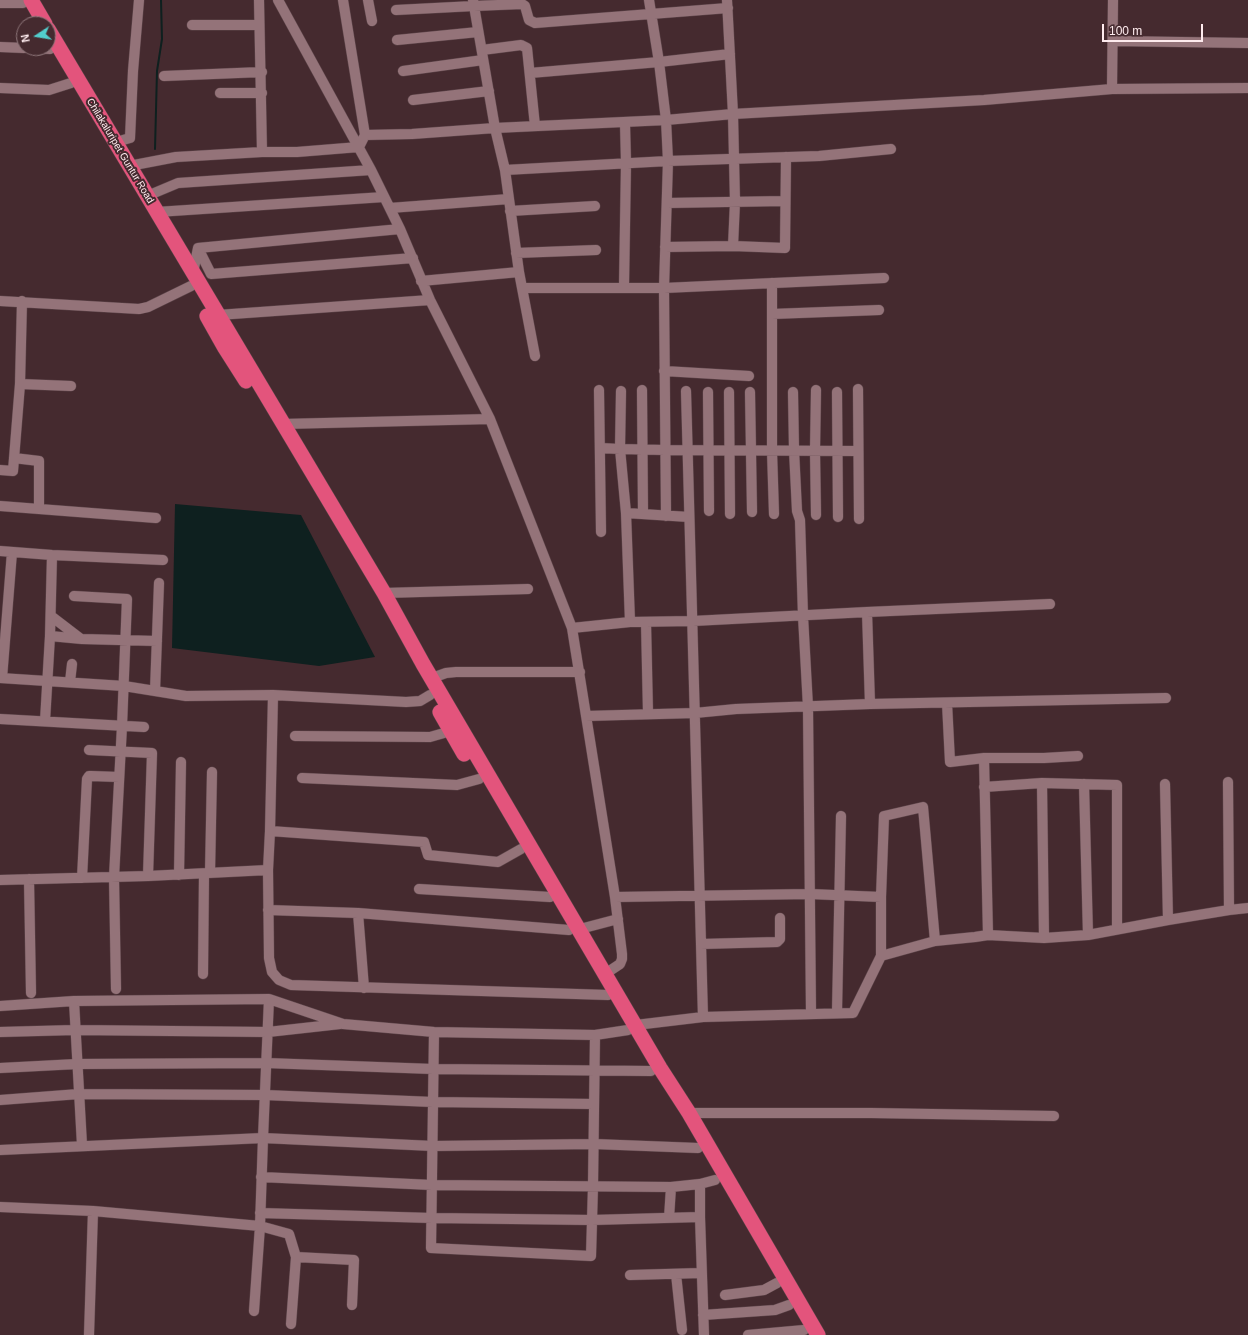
<!DOCTYPE html>
<style>
body{margin:0}
#map{position:relative;width:1248px;height:1335px;overflow:hidden;background:#452a2f;font-family:Arial,sans-serif}
canvas{display:block}
.north{position:absolute;left:16px;top:16px;width:40px;height:40px;box-sizing:border-box;background:#452a2f;border:1px solid #8f777b;border-radius:50%;rotate:258deg;font-size:11px;font-weight:700;line-height:16px;text-align:center;color:#feebee}
.north::after{content:'';display:block;margin:auto;width:14px;height:18px;background:#52cdcc;clip-path:polygon(50% 0,100% 100%,50% 72%,0 100%)}
.scale{position:absolute;left:1102px;top:24px;width:101px;height:18px;box-sizing:border-box;border:2px solid #feebee;border-top:0;padding-left:5px;font-size:12px;line-height:14px;white-space:nowrap;color:#feebee;-webkit-text-stroke:3px #452a2f;paint-order:stroke}
</style>
<div id="map">
<canvas width="1248" height="1335"></canvas>
<div class="north">N</div>
<div class="scale">100 m</div>
</div>
<script>
const g = document.querySelector('canvas').getContext('2d');
g.lineJoin = 'round';
function fill(path, color) { g.fillStyle = color; g.fill(path, 'evenodd'); }
const shape = rows => new Path2D(rows.map(r => 'M' + r).join(''));
function stroke(path, color, width, dash) { g.strokeStyle = color; g.lineWidth = width; g.lineCap = dash ? 'butt' : 'round'; g.setLineDash(dash || []); g.stroke(path); }
function label(font, color, halo, rows, align = 'center') {
  g.font = font + ' Arial,sans-serif'; g.lineWidth = 4; g.setLineDash([]); g.textBaseline = 'middle'; g.strokeStyle = halo; g.fillStyle = color; for (const [text, x, y, turn = 0] of rows) {
    g.save(); g.translate(x, y); g.rotate((+turn || 0) * Math.PI / 180); g.textAlign = isNaN(turn) ? turn : align; if (halo) g.strokeText(text, 0, 0); g.fillText(text, 0, 0); g.restore();
  }
}
fill(shape([
 [175,504,301,515,375,657,319,666,172,648]
]), '#0e201f');
stroke(shape([
 [155,149,157,71,162,39,161,0]
]), '#0e201f', 2);
const minor = shape([
 [259,0,262,152],
 [278,0,371,170,400,229,430,300,490,419,572,628,615,897,622,954,622,959,620,964,605,974],
 [368,0,372,21],
 [473,0,495,128,505,170,519,272,535,356],
 [649,0,659,62,666,120,668,161,664,288,666,516],
 [727,0,733,114,735,202,733,246],
 [0,3,23,3],
 [396,10,474,6,522,4,525,6,529,20,535,23,728,8],
 [192,25,259,25],
 [397,40,478,32],
 [1113,41,1248,43],
 [0,47,24,48],
 [32,48,50,49],
 [482,50,521,45,527,48,535,126],
 [403,71,483,60],
 [530,73,659,62,730,54],
 [164,76,262,72],
 [0,88,49,90,71,83,78,79],
 [1112,89,1113,0],
 [220,93,262,93],
 [413,100,489,91],
 [365,135,412,134,495,128,666,120,733,114,984,100,1112,89,1248,88],
 [116,142,130,138,133,71,139,0],
 [129,166,176,157,262,152,297,152,359,147,365,135,343,0],
 [505,170,668,161,819,156,891,149],
 [147,196,178,183,371,170],
 [667,203,785,201],
 [390,208,509,199],
 [510,211,595,206],
 [157,212,384,197],
 [665,247,733,246,785,248,786,157],
 [198,248,211,274,413,258],
 [516,253,596,250],
 [193,273,198,248,400,229],
 [421,281,519,272],
 [772,283,772,451,774,514],
 [624,287,626,163,625,123],
 [522,288,664,288,884,278],
 [0,301,139,309,148,307,191,286],
 [772,314,879,310],
 [218,315,430,300],
 [664,371,749,376],
 [20,384,71,386],
 [858,389,859,519],
 [599,390,601,532],
 [642,390,643,514],
 [621,391,620,449,626,513,630,622],
 [686,391,703,1017],
 [708,392,709,511],
 [729,392,730,514],
 [750,392,752,512],
 [793,392,794,450,797,511,800,520,803,616,808,707,811,1013],
 [837,392,838,517],
 [283,424,490,419],
 [600,448,620,449,665,450,858,451],
 [14,458,39,461,39,508],
 [0,470,13,471,20,384,22,301],
 [0,506,156,518],
 [626,513,689,517],
 [816,515,815,451,816,390],
 [0,551,52,555,163,560],
 [384,593,528,589],
 [74,596,127,599,122,726,114,877,116,989],
 [867,612,870,704],
 [51,616,81,639],
 [646,622,648,713],
 [572,628,630,622,693,621,867,612,1050,604],
 [50,636,82,639,157,641],
 [0,678,124,686,186,696,273,695,406,702,420,701,430,695],
 [2,678,12,552],
 [432,678,446,673,456,672,580,672],
 [70,682,72,664],
 [155,691,159,583],
 [273,695,270,831,268,870,269,958,272,972,279,980,291,985,608,995],
 [947,703,950,762,984,758,1044,758,1078,756],
 [586,716,695,713,736,709,870,704,1166,698],
 [0,719,144,727],
 [45,721,50,636,52,555],
 [295,736,430,737,451,731],
 [89,750,152,753,148,876],
 [984,758,988,935],
 [302,778,457,785,479,779],
 [1228,782,1229,910],
 [1042,783,1044,938],
 [1084,784,1088,935],
 [1165,784,1168,920],
 [984,787,1042,783,1117,785,1117,929],
 [270,831,424,842,428,855,498,862,521,849],
 [210,873,212,772],
 [179,875,181,762],
 [82,878,87,779,89,776,91,776,119,777],
 [29,879,31,993],
 [0,880,148,876,268,870],
 [419,889,550,897],
 [615,897,810,894,881,897],
 [268,910,358,913,569,930],
 [358,913,364,988],
 [580,929,618,919],
 [701,944,777,942,780,939,780,918],
 [881,956,881,897,884,816,923,807,935,941],
 [203,974,204,874],
 [74,1001,82,1145],
 [0,1006,74,1001,269,999,343,1024,434,1032,595,1035,628,1030],
 [837,1012,841,816],
 [636,1025,703,1017,853,1013,881,956,935,941,975,937,988,935,1044,938,1088,935,1168,920,1229,910,1248,908],
 [0,1032,75,1030,268,1032,340,1024],
 [434,1032,431,1248,591,1256,593,1186,595,1035],
 [0,1068,77,1064,266,1063,433,1069,651,1071],
 [0,1100,79,1094,265,1095,433,1102,594,1104],
 [689,1113,871,1113,1054,1116],
 [0,1150,263,1138,433,1146,594,1144,698,1148],
 [261,1177,432,1185,671,1187,700,1184,715,1180],
 [700,1184,700,1217,704,1335],
 [0,1207,93,1211,260,1226,289,1234,296,1257,354,1260,352,1305],
 [260,1213,432,1218,592,1220,700,1217],
 [669,1218,671,1187],
 [676,1274,682,1330],
 [630,1275,701,1273],
 [725,1295,764,1290,777,1283],
 [254,1311,260,1226,263,1138,269,999],
 [703,1315,775,1310,789,1305],
 [291,1324,296,1257],
 [89,1335,93,1211],
 [748,1335,804,1330]
]);
const highway = shape([
 [31,0,45,24],
 [48,29,384,593,423,664,660,1068,689,1113,818,1335],
 [207,316,225,348,246,381],
 [440,712,464,754]
]);
stroke(minor, '#5e464b', 11);
stroke(highway, '#5e464b', 16);
stroke(minor, '#947379', 10);
stroke(highway, '#e3547c', 15);
label('10px', '#feebee', '#452a2f', [
 ["Chilakaluripet Guntur Road",120,151,59]
]);
</script>
